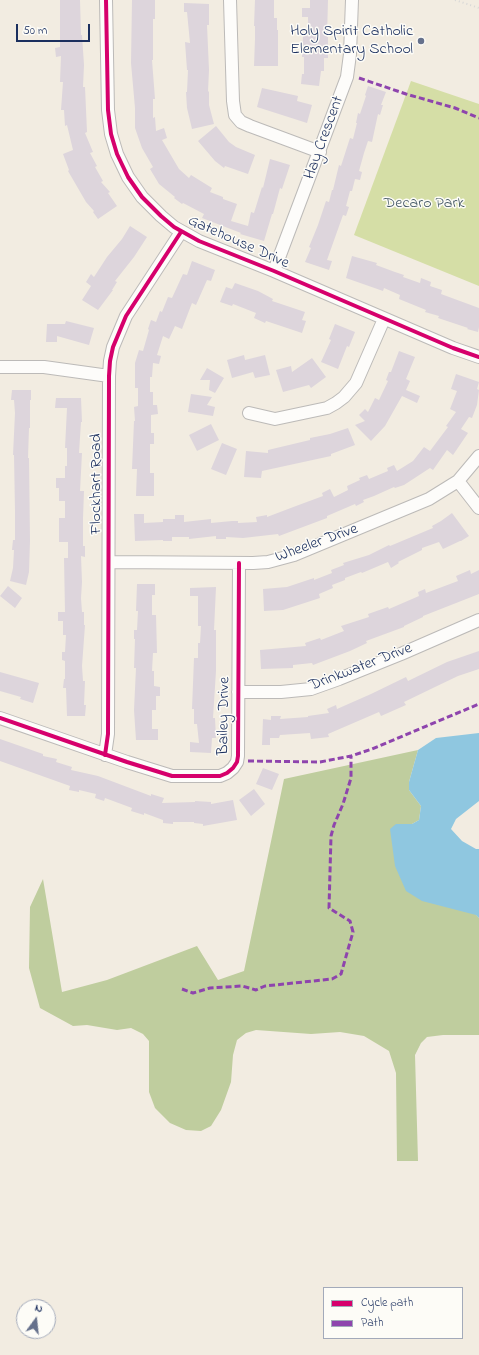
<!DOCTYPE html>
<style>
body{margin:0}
#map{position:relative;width:479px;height:1355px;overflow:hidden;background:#f2ece1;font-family:"Indie Flower",sans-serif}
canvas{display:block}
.legend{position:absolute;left:323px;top:1287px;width:140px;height:52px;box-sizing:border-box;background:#fdfcf7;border:1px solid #a3aaba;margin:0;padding:5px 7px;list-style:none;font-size:12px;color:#1b2f5e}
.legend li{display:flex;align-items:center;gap:8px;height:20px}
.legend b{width:20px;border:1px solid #a3aaba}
.north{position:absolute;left:16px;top:1299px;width:40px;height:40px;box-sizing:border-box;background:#fdfcf7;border:1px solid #a3aaba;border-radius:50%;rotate:15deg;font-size:11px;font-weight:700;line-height:16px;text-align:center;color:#1b2f5e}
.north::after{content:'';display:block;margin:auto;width:14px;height:18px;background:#66718c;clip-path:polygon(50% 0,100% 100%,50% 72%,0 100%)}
.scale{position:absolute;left:16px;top:24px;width:74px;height:18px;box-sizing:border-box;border:2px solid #1b2f5e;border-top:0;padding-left:5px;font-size:12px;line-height:14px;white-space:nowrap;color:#1b2f5e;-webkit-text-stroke:3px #fdfcf7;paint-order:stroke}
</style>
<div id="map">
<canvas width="479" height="1355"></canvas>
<ul class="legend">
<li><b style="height:5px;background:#d6006c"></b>Cycle path</li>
<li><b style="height:5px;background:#8e44ad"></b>Path</li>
</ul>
<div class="north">N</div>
<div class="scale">50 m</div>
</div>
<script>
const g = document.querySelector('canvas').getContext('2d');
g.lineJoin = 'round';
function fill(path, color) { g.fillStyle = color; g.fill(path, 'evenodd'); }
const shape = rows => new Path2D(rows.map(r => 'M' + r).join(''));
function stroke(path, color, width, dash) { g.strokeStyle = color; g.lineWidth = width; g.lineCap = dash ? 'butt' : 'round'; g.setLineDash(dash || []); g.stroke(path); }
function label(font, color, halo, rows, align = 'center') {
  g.font = font + ' "Indie Flower",sans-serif'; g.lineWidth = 3; g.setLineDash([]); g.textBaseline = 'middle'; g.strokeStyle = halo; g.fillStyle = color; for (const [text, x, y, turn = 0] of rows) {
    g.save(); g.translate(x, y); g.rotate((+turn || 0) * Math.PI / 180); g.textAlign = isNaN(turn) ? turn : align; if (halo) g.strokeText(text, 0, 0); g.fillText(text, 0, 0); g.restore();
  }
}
fill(shape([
 [411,81,479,104,479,286,354,235]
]), '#d5dea6');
fill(shape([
 [418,750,409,782,409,790,421,806,419,820,412,824,396,824,479,918,479,1035,443,1035,427,1037,421,1043,415,1055,418,1161,397,1161,396,1073,389,1051,364,1036,340,1032,311,1034,256,1030,246,1033,237,1040,233,1055,231,1082,221,1110,211,1126,201,1131,186,1130,170,1123,155,1108,149,1092,149,1041,143,1034,131,1028,117,1030,87,1025,73,1026,40,1008,29,968,30,907,43,879,62,992,107,980,197,946,218,980,244,971,284,779]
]), '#bfcd9e');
fill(shape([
 [479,733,479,801,456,819,451,829,462,841,476,849,479,849,479,918,476,915,422,901,406,891,395,866,390,829,396,824,412,824,419,820,421,806,409,790,409,782,418,750,436,738]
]), '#8fc7e0');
fill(shape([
 [60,0,80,0,81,35,82,35,84,65,83,87,85,87,87,132,85,133,93,152,90,153,97,166,95,167,103,181,101,182,110,192,108,193,117,206,98,219,93,212,94,211,86,202,68,171,69,170,63,154,73,150,67,125,65,126,64,110,61,110,63,82,60,82,61,56,56,57,55,48,60,47],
 [132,0,155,0,155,19,153,19,153,60,152,60,155,99,153,99,153,118,155,117,156,131,164,128,167,138,162,140,179,169,189,178,191,175,212,188,210,192,223,197,223,199,237,204,231,221,248,226,251,212,254,213,262,187,263,188,270,159,290,165,282,189,280,188,273,214,272,214,264,241,240,234,241,233,202,218,204,214,183,203,182,204,174,198,175,197,159,184,150,169,153,167,142,148,135,128,135,108,131,63],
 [255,0,274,0,274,18,277,18,277,30,278,30,278,66,254,66,255,39,255,26,254,26],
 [310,0,328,0,327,37,328,37,328,58,324,58,324,71,321,71,319,86,301,84,302,74,304,74,304,57,302,57,303,35,308,35,308,17,302,17,302,8,310,8],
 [184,3,209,4,209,25,207,25,209,70,208,92,209,91,209,105,214,124,192,129,187,108,186,92,187,92,188,70,187,70,185,42,190,43,187,12,184,12],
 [368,86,386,92,381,105,383,105,380,115,378,114,372,142,368,141,364,153,359,171,362,172,360,180,355,179,352,191,350,191,346,206,349,207,346,216,343,215,327,260,332,261,329,270,305,262,311,248,309,247,318,225,326,201,329,202,332,190,333,190,339,165,341,166,350,138,353,139,357,123,356,123,358,113,360,114,366,96,365,95],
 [262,88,298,96,297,101,312,105,307,123,257,107],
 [216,126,229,142,236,147,255,155,248,174,225,166,224,168,215,161,198,141],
 [130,226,147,237,134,257,115,281,117,282,112,290,113,290,98,310,82,300,91,286,86,282,91,274,94,277,107,257,122,239],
 [352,256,377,263,376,265,395,272,404,275,403,277,420,283,421,278,431,282,430,286,442,290,441,294,479,308,479,327,478,332,467,329,468,328,438,318,439,316,425,312,426,310,399,299,400,295,384,288,383,291,346,278],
 [192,261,215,270,211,281,207,280,196,305,192,303,182,329,175,326,169,339,163,336,157,355,161,356,159,364,153,363,152,377,150,377,150,392,153,392,153,405,157,405,158,414,151,415,151,433,154,433,154,444,150,444,150,473,154,473,154,496,136,496,137,469,132,469,134,421,135,421,134,407,138,406,138,388,135,388,135,363,139,350,143,351,149,330,148,329,151,320,156,322,160,311,162,312,168,297,172,298,183,274,187,275],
 [235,283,258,291,273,299,272,301,305,312,302,320,306,321,302,333,266,321,265,323,254,318,256,313,233,304,232,306,220,302,226,287,232,289],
 [66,321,94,328,89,345,57,336,57,342,46,342,47,324,65,324],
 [335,324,355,332,349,347,347,346,338,369,321,362,331,340,329,339],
 [399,351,415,357,406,379,410,381,406,390,420,396,417,403,402,396,385,426,371,441,355,425,365,421,359,415,365,409,368,412,375,398,379,400,388,381,386,380,389,372,391,372],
 [244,355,245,360,265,355,270,375,255,378,253,372,232,378,227,360],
 [312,358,326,377,311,388,309,385,283,392,276,370,291,366,292,372],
 [207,368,224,378,215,393,209,390,210,380,200,380],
 [456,374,479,382,477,389,479,390,477,405,472,418,469,417,461,429,468,433,453,455,447,450,433,470,430,468,404,485,395,488,394,487,374,496,363,500,364,502,356,506,355,504,327,516,327,518,279,536,278,534,243,538,226,537,226,539,216,539,216,536,189,539,189,537,172,537,172,541,163,541,163,540,135,541,134,514,144,514,144,523,163,522,163,519,175,519,175,515,184,515,184,522,211,519,211,523,232,521,238,521,238,523,257,522,256,517,267,515,267,517,296,506,323,496,322,493,330,489,334,497,348,490,347,486,360,480,359,478,367,475,369,479,388,471,387,468,394,465,397,471,413,461,424,447,430,451,448,427,446,426,456,412,450,409,457,391,451,389],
 [12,390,31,390,31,400,30,400,30,428,29,428,28,458,29,458,30,541,29,572,26,585,10,581,13,568,14,550,12,550,13,540,15,540,15,511,14,455,13,455,15,413,14,400,11,400],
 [191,394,212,397,207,405,215,407,213,416,188,412],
 [56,398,81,398,82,422,81,422,79,453,82,453,80,491,84,491,83,518,83,546,85,546,85,557,81,556,82,582,81,598,82,612,84,612,84,625,85,625,82,666,83,681,85,681,84,705,86,705,85,716,67,716,66,688,63,688,64,679,65,679,65,661,62,660,62,652,65,652,66,635,63,635,63,621,58,621,58,612,65,612,64,558,68,558,68,542,59,542,59,518,65,518,65,501,59,501,59,488,56,488,56,478,65,478,65,466,67,466,67,448,65,448,67,408,55,408],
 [211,424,219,440,197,451,189,435],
 [348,428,355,445,331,454,331,456,262,471,261,478,244,477,246,451,268,453,268,450,310,440,310,438,330,434],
 [222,443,237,449,226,475,211,469],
 [452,513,469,536,461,541,460,541,443,549,439,542,422,548,422,550,398,562,399,563,391,568,388,562,362,573,361,572,345,578,345,580,332,585,333,588,319,594,320,598,283,610,264,611,263,589,287,587,314,578,314,580,332,573,331,570,344,565,343,563,369,555,389,545,390,546,433,528,432,526,441,521],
 [470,570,471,574,479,570,479,594,423,616,423,617,404,626,404,627,366,641,367,643,350,651,313,665,312,663,293,665,293,668,261,669,260,650,306,646,305,643,320,638,321,640,344,631,341,626,369,617,368,614,388,607,389,609,419,596,418,592,425,589,426,593,458,581,456,576],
 [137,584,155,584,155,595,152,595,152,615,156,615,157,653,153,653,152,671,154,671,154,686,160,687,160,696,156,696,156,710,152,710,152,729,158,729,158,740,136,740,134,710,136,668,134,668,135,639,134,639,134,630,137,630,138,611,136,611],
 [8,586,22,598,15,608,0,596],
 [216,587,214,630,216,630,216,671,213,718,215,718,216,738,212,738,211,753,190,752,190,742,199,743,197,724,194,724,194,709,192,709,194,658,198,658,198,643,200,643,201,626,198,626,198,596,190,596,190,588],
 [479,651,479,669,458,676,435,687,404,702,406,705,381,716,379,712,328,734,329,737,311,739,310,733,280,735,279,738,270,738,270,745,262,745,263,719,271,720,271,716,281,716,280,719,308,717,308,716,329,713,327,709,336,705,337,709,371,694,406,677,408,681,447,662],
 [0,672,39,683,33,703,20,699,21,697,0,691],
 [0,739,43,754,43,756,57,759,56,762,72,767,71,770,98,776,151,796,151,794,164,798,162,803,195,802,195,801,211,802,211,804,233,800,237,820,203,826,203,824,194,823,194,822,173,822,173,824,163,823,163,820,144,813,144,815,131,811,132,808,105,798,104,801,95,798,96,794,79,790,79,792,69,790,70,786,0,761],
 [263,768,279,774,272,790,256,784],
 [254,789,265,804,251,816,239,800]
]), '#ddd5dc');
const minor = shape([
 [106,0,108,110,111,134,117,154,128,177,142,197,161,216,174,227,199,241,274,271,453,348,479,357],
 [230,0,233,101,235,115,241,122,250,126,320,152],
 [274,271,347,77,350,54,352,0],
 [0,367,44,367,109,376],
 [249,413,275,419,327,408,336,403,344,397,356,383,384,319],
 [458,481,479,508],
 [109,562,253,563,268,562,294,555,429,499,458,481,479,456],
 [238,692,281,692,311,689,339,679,401,654,479,620],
 [0,718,127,762,172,776,220,776,227,773,233,768,237,762,238,756,239,563],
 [105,755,108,734,109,376,110,361,113,347,126,316,181,232]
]);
stroke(minor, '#bcbab8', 14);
stroke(shape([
 [455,0,479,8]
]), '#d7d7d7', 2, [1, 3]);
stroke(minor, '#fdfcfa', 12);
stroke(shape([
 [359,78,406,94,455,108,479,118],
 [248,761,320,762,351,756,372,749,479,704],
 [182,989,193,993,210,988,242,986,256,990,265,986,332,979,341,974,353,932,350,921,329,908,331,836,334,825,343,804,351,778,351,756]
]), '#8e44ad', 3, [6, 3]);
stroke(shape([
 [106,0,108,110,111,134,117,154,128,177,142,197,161,216,174,227,199,241,274,271,453,348,479,357],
 [0,718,127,762,172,776,220,776,227,773,233,768,237,762,238,756,239,563],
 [105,755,108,734,109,376,110,361,113,347,126,316,181,232]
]), '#d6006c', 4);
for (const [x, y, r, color] of [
 [421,41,4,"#66718c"]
]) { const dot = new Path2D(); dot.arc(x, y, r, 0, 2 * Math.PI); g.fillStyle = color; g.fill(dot); stroke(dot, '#fdfcf7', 1.5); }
label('16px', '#1b2f5e', '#fdfcf7', [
 ["Holy Spirit Catholic",413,32],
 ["Elementary School",413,50]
], 'right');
label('16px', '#1b2f5e', '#fdfcf7', [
 ["Hay Crescent",325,138,-70],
 ["Gatehouse Drive",238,243,24],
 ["Flockhart Road",97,484,-90],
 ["Wheeler Drive",317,544,-20],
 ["Drinkwater Drive",361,668,-21],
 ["Bailey Drive",225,716,-89]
]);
label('16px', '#445864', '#fdfcf7', [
 ["Decaro Park",424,204]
]);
</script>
